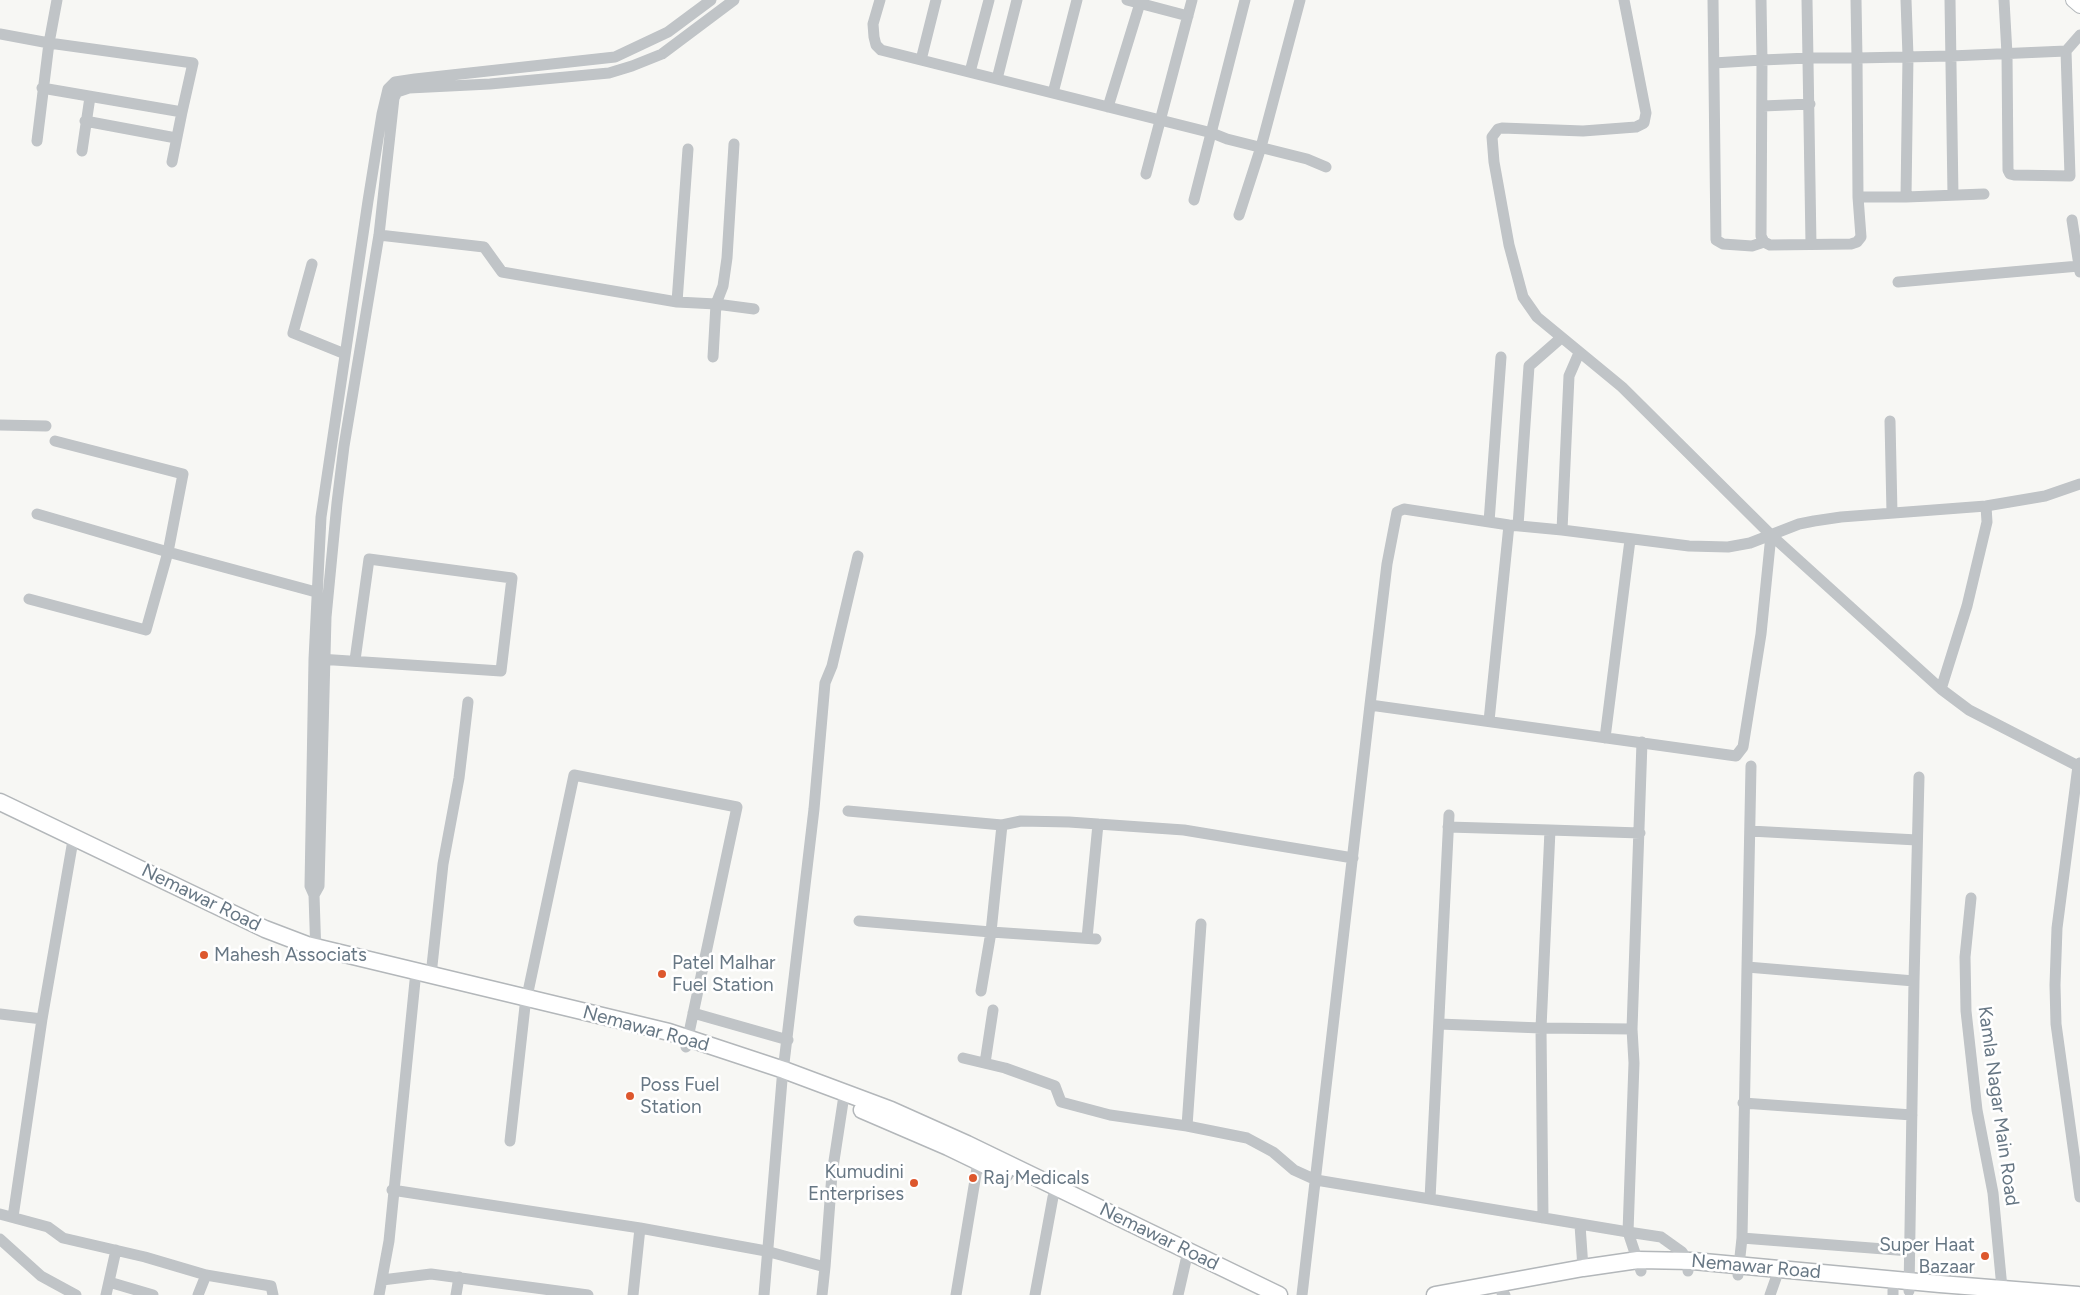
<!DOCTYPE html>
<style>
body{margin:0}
canvas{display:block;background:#f7f7f4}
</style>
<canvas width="2080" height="1295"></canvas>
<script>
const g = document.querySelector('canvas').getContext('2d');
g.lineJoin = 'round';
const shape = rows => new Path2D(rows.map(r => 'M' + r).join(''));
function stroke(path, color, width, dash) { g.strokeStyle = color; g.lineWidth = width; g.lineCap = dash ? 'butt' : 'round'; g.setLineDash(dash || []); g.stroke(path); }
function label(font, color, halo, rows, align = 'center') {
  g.font = font + ' Figtree,sans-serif'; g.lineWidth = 5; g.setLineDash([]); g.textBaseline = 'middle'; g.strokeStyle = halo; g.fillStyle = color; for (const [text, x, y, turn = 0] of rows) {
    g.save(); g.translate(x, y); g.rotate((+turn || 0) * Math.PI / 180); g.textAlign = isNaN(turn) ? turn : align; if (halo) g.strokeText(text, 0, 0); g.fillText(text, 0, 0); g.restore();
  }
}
const major = shape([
 [2073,0,2080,6]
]);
const highway = shape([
 [0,802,265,929,307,945,669,1032,784,1070,891,1110,967,1144,1279,1295],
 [862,1110,948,1147,1004,1174],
 [1435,1295,1583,1268,1638,1260,1693,1261,1940,1284,2078,1295]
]);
stroke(major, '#b3b8bb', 16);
stroke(highway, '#b3b7ba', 19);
stroke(shape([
 [880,0,873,24,874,37,876,45,881,50,1212,133,1227,139,1307,159,1326,167],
 [1127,0,1188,16],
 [1624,0,1646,113,1644,123,1636,127,1583,131,1502,128,1498,129,1492,137,1494,162,1509,245,1523,297,1537,317,1622,387,1771,535,1941,689,1969,710,2078,766,2080,763],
 [1713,0,1716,240,1723,244,1752,246,1764,242],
 [1807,0,1811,244],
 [1856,0,1857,58,1858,197,1861,237,1857,242,1851,244,1770,245,1764,242,1761,236,1762,60,1809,58,1857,58,1951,56,2066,51],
 [1950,0,1953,195],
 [2004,0,2007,54,2008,170,2010,174,2014,175,2070,176,2066,51,2080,35],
 [0,34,49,43,57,0],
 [921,60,936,0],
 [1714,63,1762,60,1761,0],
 [970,72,989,0],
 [997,79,1017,0],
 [42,88,182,112,172,162],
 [1053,93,1077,0],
 [1763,106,1810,104],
 [1108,107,1141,0],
 [85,121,176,138],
 [37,141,49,43,193,63,182,112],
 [82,151,90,97],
 [1146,174,1192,0],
 [1858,197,1906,197,1908,56,1906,0],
 [1906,197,1984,194],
 [1194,200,1245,0],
 [1239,215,1261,147,1300,0],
 [2072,220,2080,272],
 [379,235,484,247,502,272,677,302,716,304,754,309],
 [312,264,293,333,345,354],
 [1898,282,2079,266],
 [677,302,688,149],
 [713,357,716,304,723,286,727,258,734,144],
 [1890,421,1892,513],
 [0,425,46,426],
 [37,514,168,552,316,592],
 [1489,522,1501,357],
 [1518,526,1529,366,1561,338],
 [1562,530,1569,376,1579,353],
 [29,599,146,630,168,552,183,474,55,441],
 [319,659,501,671,512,578,369,559,355,660],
 [1941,689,1967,606,1987,522,1986,506],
 [1370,705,1736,756,1743,747,1761,634,1771,535],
 [1489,721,1509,525],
 [1605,738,1630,540],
 [1642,742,1632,1029,1634,1063,1628,1232,1661,1237,1682,1252,1688,1261,1688,1271],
 [1751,766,1747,967,1914,981,1919,777],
 [2080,769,2078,766,2057,928,2055,985,2056,1024,2080,1197],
 [848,811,1002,825],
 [1448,827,1550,830],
 [1750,831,1917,840],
 [314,895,319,886,326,617,337,503,344,446,379,235,394,98,397,92,409,88,490,84,609,73,632,66,662,54,734,0],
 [1971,898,1965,957,1966,1011,1977,1110,1993,1193,2002,1288],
 [859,921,991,932,981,991],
 [1087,938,1098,824],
 [1096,939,991,932,1002,825,1021,821,1069,822,1184,830,1353,858],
 [316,956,314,895,310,886,314,659,321,517,368,201,382,114,388,89,395,82,415,79,615,57,668,32,711,0],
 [431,975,443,864,459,778,468,702],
 [693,1013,788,1040],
 [0,1014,42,1019,13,1217],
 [42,1019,72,846],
 [1439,1024,1541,1028,1543,1218],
 [1632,1029,1541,1028,1550,830,1640,833],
 [963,1058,1005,1068,1055,1086,1061,1102,1110,1115,1187,1126,1247,1138,1273,1152,1294,1170,1316,1180,1628,1232,1641,1271],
 [985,1063,993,1010],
 [1743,1103,1912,1115],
 [1187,1126,1201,924],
 [510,1141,525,1006,574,775,737,807,686,1047],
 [392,1190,640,1228,766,1251,825,1267,822,1295],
 [1430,1199,1449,815],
 [0,1214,48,1227,63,1238,145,1257,206,1275,271,1286,273,1295],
 [1580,1225,1583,1268],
 [1742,1238,1910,1251],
 [0,1239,41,1276,76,1295],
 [825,1267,832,1174,843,1102],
 [1738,1275,1742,1238,1747,967],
 [382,1280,431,1274,588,1295],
 [109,1282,153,1295],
 [1909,1291,1914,981],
 [1502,1293,1505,1295],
 [106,1295,116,1250],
 [198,1295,206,1275],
 [379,1295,389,1241,415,981],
 [456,1295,459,1277],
 [633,1295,640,1228],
 [764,1295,782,1080,814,809,825,683,832,666,858,556],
 [956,1295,978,1162],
 [1035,1295,1053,1197],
 [1178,1295,1186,1260],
 [1302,1295,1370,705,1387,564,1397,512,1404,509,1509,525,1562,530,1689,546,1728,547,1750,543,1799,524,1814,521,1841,517,1986,506,2045,496,2080,484],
 [1770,1295,1776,1278],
 [1893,1295,1893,1290]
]), '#c0c4c7', 11);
stroke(major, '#fff', 14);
stroke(highway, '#fff', 16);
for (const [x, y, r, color] of [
 [204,955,5,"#dd572d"],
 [662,974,5,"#dd572d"],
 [630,1096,5,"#dd572d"],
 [973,1178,5,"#dd572d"],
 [914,1183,5,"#dd572d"],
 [1985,1256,5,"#dd572d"]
]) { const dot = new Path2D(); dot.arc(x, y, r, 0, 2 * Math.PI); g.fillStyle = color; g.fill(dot); stroke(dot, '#fff', 2); }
label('19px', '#677784', '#fff', [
 ["Nemawar Road",201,898,26],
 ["Nemawar Road",646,1029,15],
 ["Kamla Nagar Main Road",1998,1106,82],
 ["Nemawar Road",1159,1237,26],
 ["Nemawar Road",1756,1267,5]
]);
label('19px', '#677784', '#fff', [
 ["Mahesh Associats",214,955],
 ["Patel Malhar",672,963],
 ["Fuel Station",672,985],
 ["Poss Fuel",640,1085],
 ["Station",640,1107],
 ["Kumudini",904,1172,"right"],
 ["Enterprises",904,1194,"right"],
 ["Raj Medicals",983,1178],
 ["Super Haat",1975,1245,"right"],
 ["Bazaar",1975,1267,"right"]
], 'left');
</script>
